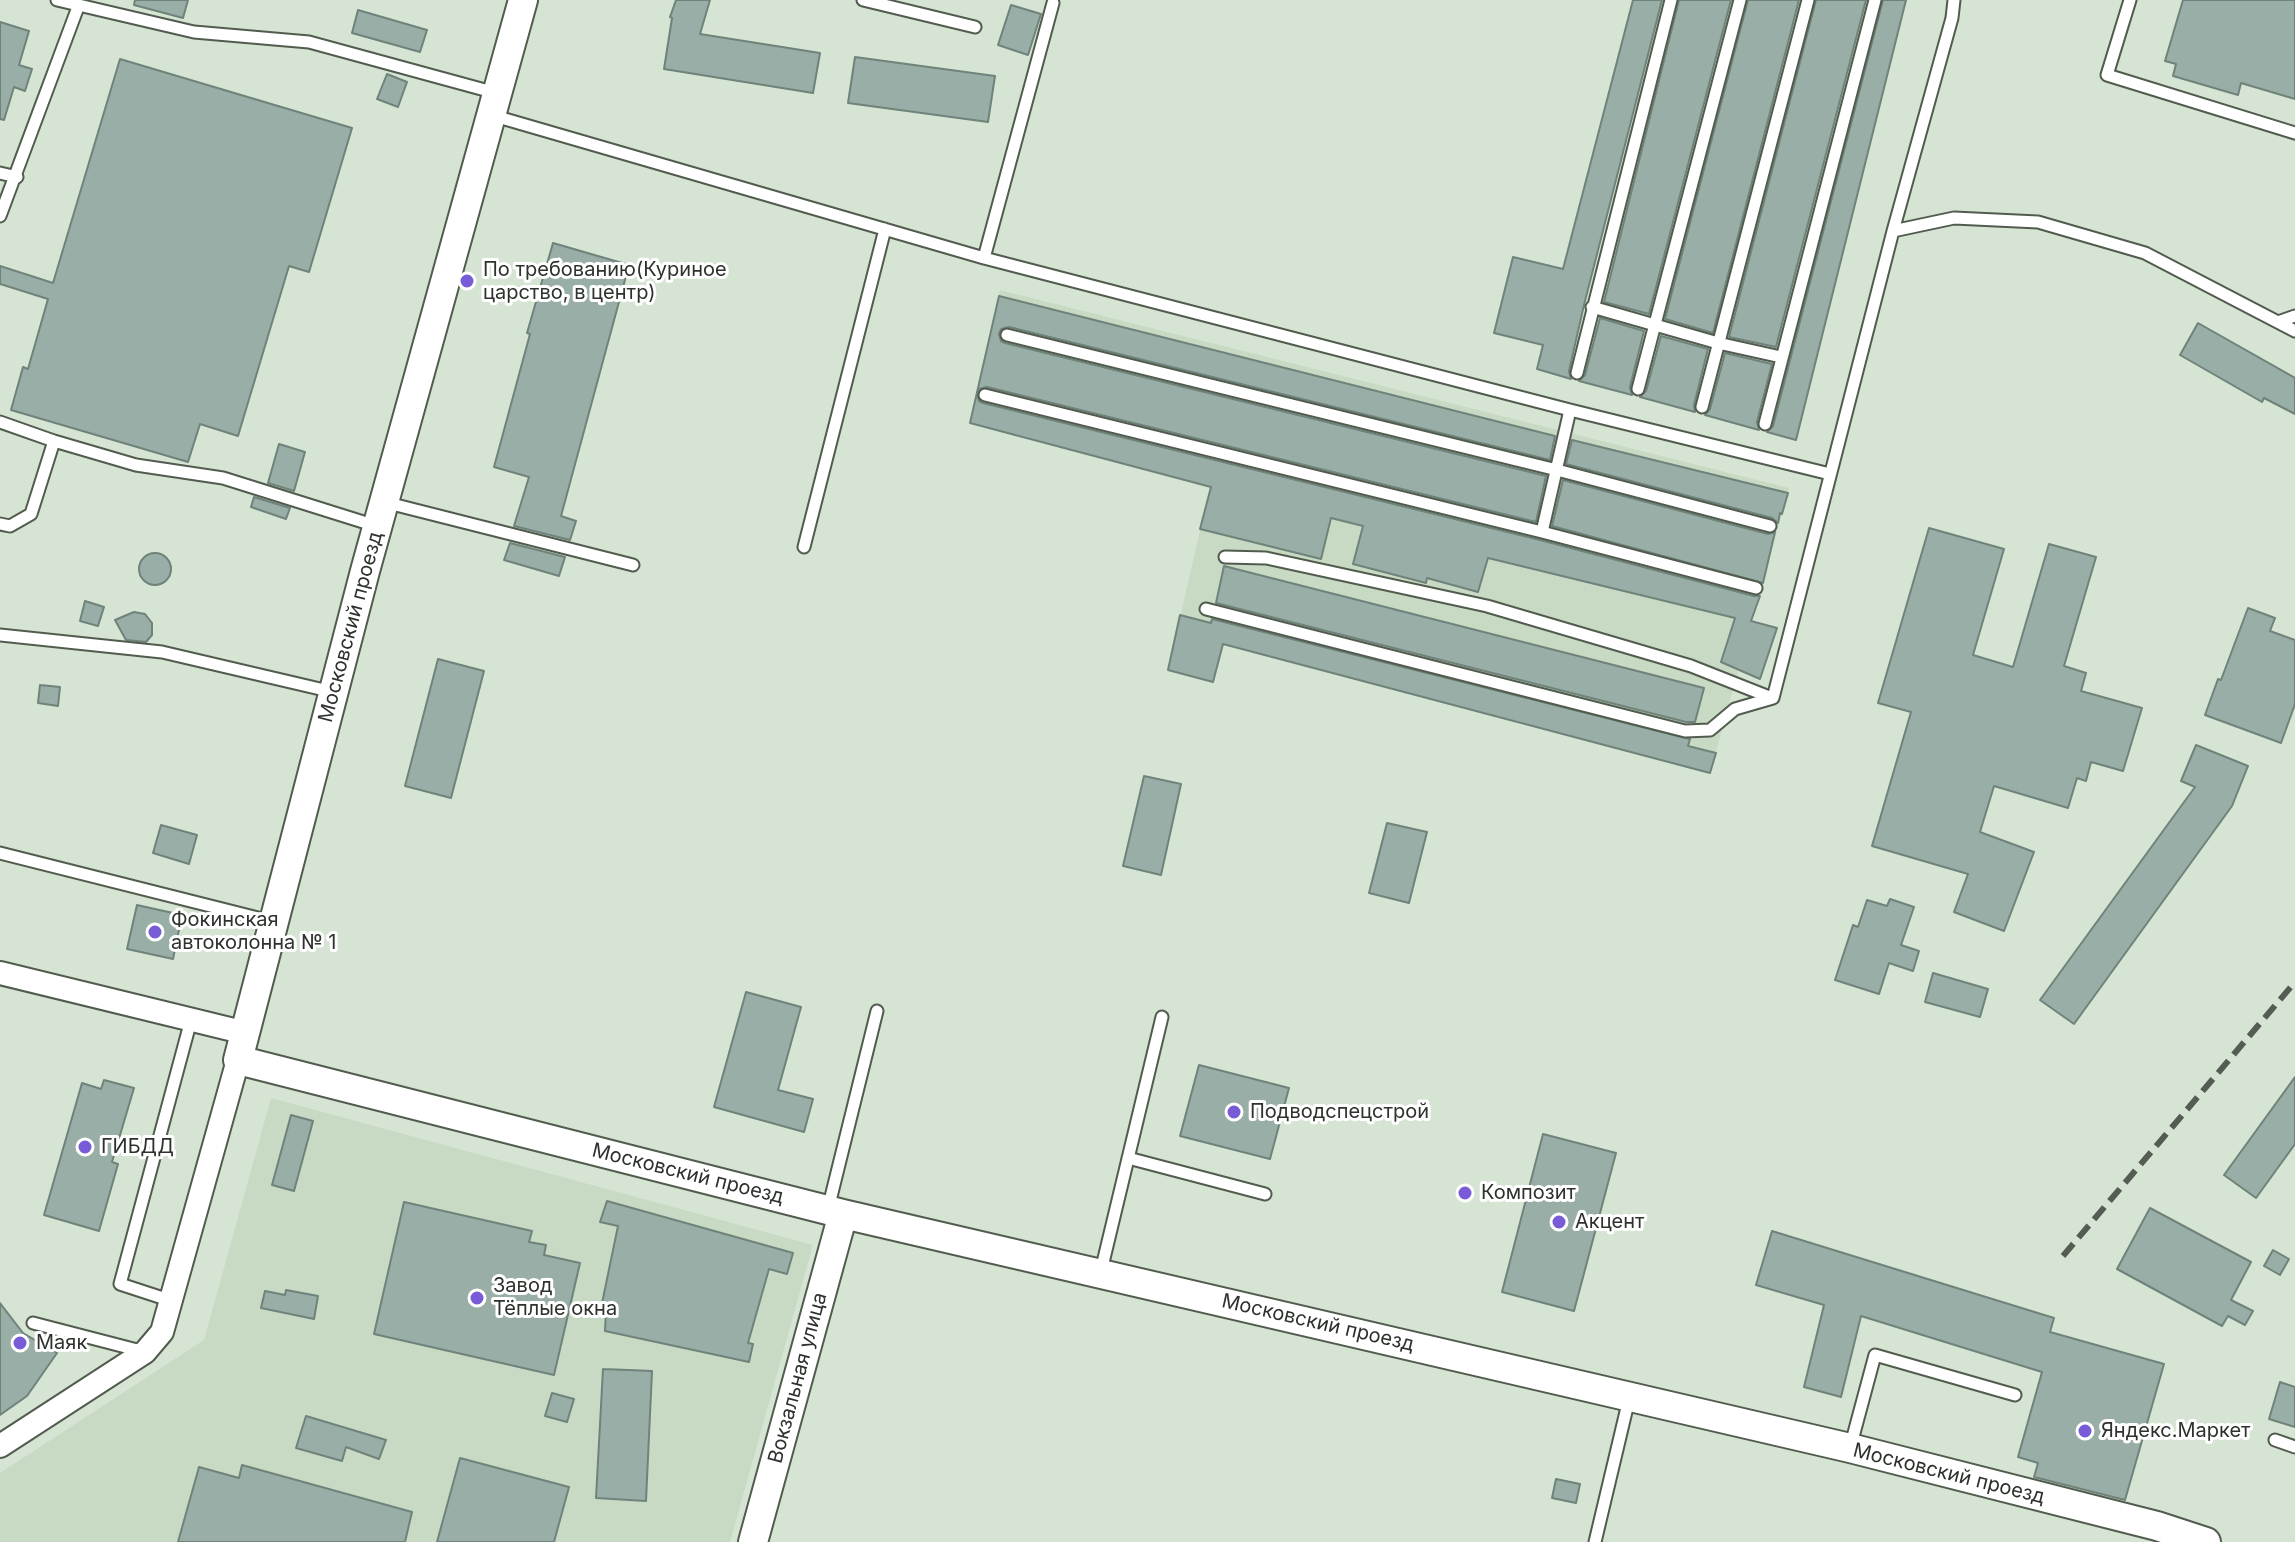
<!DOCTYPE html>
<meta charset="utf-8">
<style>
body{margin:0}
canvas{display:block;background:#d6e4d3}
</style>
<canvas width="2295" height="1542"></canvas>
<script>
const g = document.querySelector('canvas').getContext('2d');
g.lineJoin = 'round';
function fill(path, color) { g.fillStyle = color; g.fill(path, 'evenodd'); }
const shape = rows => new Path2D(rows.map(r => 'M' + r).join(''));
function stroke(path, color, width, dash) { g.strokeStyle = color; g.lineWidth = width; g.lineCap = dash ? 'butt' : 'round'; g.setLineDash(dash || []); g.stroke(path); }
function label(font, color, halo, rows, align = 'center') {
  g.font = font + ' Inter,sans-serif'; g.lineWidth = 6; g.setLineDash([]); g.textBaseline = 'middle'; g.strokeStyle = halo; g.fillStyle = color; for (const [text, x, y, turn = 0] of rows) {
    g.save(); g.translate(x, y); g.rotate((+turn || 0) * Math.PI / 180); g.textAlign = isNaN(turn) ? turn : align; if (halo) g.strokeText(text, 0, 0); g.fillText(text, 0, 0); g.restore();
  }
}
fill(shape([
 [1000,290,1789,488,1710,773,1224,644,1213,683,1168,670,1210,487,970,423],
 [271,1098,813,1245,730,1542,0,1542,0,1473,204,1340]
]), '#c8dac3');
const building = shape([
 [135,0,188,0,183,18,134,5,135,0],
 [676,0,710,0,700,34,820,53,813,93,664,69,672,18,670,17,676,0],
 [1633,0,1662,0,1584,305,1569,371,1571,379,1537,369,1543,345,1494,333,1513,257,1563,269,1633,0],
 [1679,0,1731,0,1649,314,1604,302,1679,0],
 [1748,0,1799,0,1713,333,1665,319,1748,0],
 [1816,0,1866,0,1776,347,1729,337,1816,0],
 [1883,0,1906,0,1796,440,1767,432,1773,426,1883,0],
 [2183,0,2295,0,2295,99,2241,83,2238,95,2173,76,2176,64,2165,61,2183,0],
 [1011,5,1041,14,1028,55,998,45,1011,5],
 [358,10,427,30,420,52,352,33,358,10],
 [0,22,29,31,19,65,32,69,25,91,14,87,4,120,0,119,0,22],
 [855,57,995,76,988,122,848,103,855,57],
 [120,59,352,128,309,272,289,266,238,436,200,424,188,462,11,410,23,367,28,369,48,299,0,284,0,266,53,283,120,59],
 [387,74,407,82,398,107,377,99,387,74],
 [553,243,629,265,561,516,576,521,570,540,514,526,529,477,494,467,530,334,527,333,553,243],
 [999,296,1555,436,1550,460,1009,327,1001,329,999,334,1001,341,1005,343,1546,476,1536,522,987,387,979,389,977,394,979,401,983,403,1540,540,1754,596,1760,596,1751,621,1777,628,1760,679,1721,662,1735,618,1488,558,1478,592,1427,578,1426,583,1353,564,1363,526,1331,518,1321,559,1200,529,1211,487,970,423,999,296],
 [1600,318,1644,331,1630,387,1632,395,1579,381,1585,375,1600,318],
 [2198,323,2295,378,2295,414,2264,398,2262,402,2180,355,2198,323],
 [1661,336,1708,349,1694,405,1695,412,1640,397,1646,391,1661,336],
 [1725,353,1772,364,1757,422,1759,430,1705,415,1710,409,1725,353],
 [1572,440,1788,493,1782,514,1780,513,1778,523,1772,518,1566,464,1572,440],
 [279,444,305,452,294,491,268,483,279,444],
 [1563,480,1768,534,1775,532,1763,583,1552,526,1563,480],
 [254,497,290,508,286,519,251,507,254,497],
 [1929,528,2004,549,1973,655,2013,667,2049,544,2096,557,2064,666,2086,673,2081,691,2142,708,2123,771,2091,762,2086,781,2077,778,2068,808,1994,786,1980,832,2034,852,2004,931,1954,912,1968,874,1872,846,1911,712,1878,703,1929,528],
 [510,543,565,557,559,576,504,560,510,543],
 '139 569a16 16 0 1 1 32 0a16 16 0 1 1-32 0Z',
 [1224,566,1704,688,1695,722,1686,722,1216,603,1224,566],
 [85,601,104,607,98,626,80,621,85,601],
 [2248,608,2275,618,2270,631,2295,640,2295,704,2281,743,2205,715,2218,679,2221,680,2248,608],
 [134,612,145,614,152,623,152,635,146,642,126,640,115,620,134,612],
 [1180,615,1211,623,1212,619,1690,739,1688,746,1716,753,1710,773,1223,644,1213,682,1168,670,1180,615],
 [438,659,484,671,451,798,405,786,438,659],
 [40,685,60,687,58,706,38,703,40,685],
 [2196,745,2248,766,2232,806,2074,1024,2040,1000,2195,787,2181,781,2196,745],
 [1144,776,1181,784,1161,875,1123,866,1144,776],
 [1387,823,1427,832,1409,903,1369,893,1387,823],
 [161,825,197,835,189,864,153,853,161,825],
 [1890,899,1914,907,1901,945,1919,951,1913,971,1889,963,1879,994,1835,980,1853,925,1858,927,1867,900,1887,906,1890,899],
 [137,905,182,915,173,959,127,949,137,905],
 [1933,973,1988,989,1980,1017,1925,1002,1933,973],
 [746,992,801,1007,778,1090,813,1099,804,1132,714,1107,746,992],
 [1199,1065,1289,1088,1270,1159,1180,1136,1199,1065],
 [2295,1077,2295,1144,2256,1198,2224,1175,2295,1077],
 [104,1080,134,1088,112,1162,118,1164,99,1231,44,1215,82,1083,101,1089,104,1080],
 [291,1115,313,1121,294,1191,272,1185,291,1115],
 [1543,1134,1616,1153,1574,1311,1502,1292,1543,1134],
 [607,1201,793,1253,787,1274,769,1269,748,1343,753,1344,749,1362,605,1331,606,1309,601,1308,618,1226,600,1222,607,1201],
 [404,1202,532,1231,529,1242,546,1245,544,1255,580,1263,554,1375,374,1334,404,1202],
 [2150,1208,2251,1262,2231,1300,2253,1311,2245,1325,2228,1316,2222,1326,2117,1269,2150,1208],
 [1772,1231,2054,1318,2050,1332,2164,1364,2125,1500,2034,1477,2038,1463,2018,1457,2042,1372,1861,1316,1841,1397,1804,1387,1824,1305,1756,1285,1772,1231],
 [2273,1250,2289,1259,2280,1275,2264,1266,2273,1250],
 [286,1290,318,1296,314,1319,261,1308,265,1291,285,1295,286,1290],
 [0,1303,23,1333,57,1353,27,1396,0,1415,0,1303],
 [603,1369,652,1371,646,1501,596,1498,603,1369],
 [2280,1382,2295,1387,2295,1427,2269,1419,2280,1382],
 [552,1393,574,1399,567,1422,545,1416,552,1393],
 [306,1416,386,1440,379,1459,346,1447,342,1461,296,1448,306,1416],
 [460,1458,569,1487,554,1542,437,1542,460,1458],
 [242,1465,412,1512,405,1542,178,1542,199,1467,239,1478,242,1465],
 [1556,1479,1580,1484,1576,1503,1552,1498,1556,1479]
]);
fill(building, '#99aea6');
stroke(building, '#6f837b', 2);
const service = shape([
 [57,0,194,32,309,42,496,93],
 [863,0,975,27],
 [2130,0,2107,75,2295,133],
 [491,115,984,258,1570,410,1830,474],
 [0,173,17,177],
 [0,216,78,7],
 [1893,231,1954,218,2038,222,2145,253,2295,331],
 [984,258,1053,3],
 [1592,307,1718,343,1781,357],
 [2278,322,2295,316],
 [1007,335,1557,470,1770,526],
 [1577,373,1671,0],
 [1638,389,1740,0],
 [985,395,1542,532,1756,588],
 [1702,407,1808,0],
 [0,422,54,441,136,465,223,478,376,526],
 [1765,424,1875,0],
 [384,502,633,565],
 [0,524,10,526,31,514,54,441],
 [1542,532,1570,410],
 [804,547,885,229],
 [1225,557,1266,558,1487,606,1691,666,1772,698],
 [1206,609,1685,731,1710,730,1735,709,1773,698,1893,231,1952,18,1954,0],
 [0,635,162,652,333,692],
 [0,853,274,922],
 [1128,1158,1265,1194],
 [828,1209,877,1011],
 [1101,1271,1162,1017],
 [172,1301,120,1284,191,1020],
 [33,1323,145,1352],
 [2275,1440,2295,1447],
 [1850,1448,1875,1355,2015,1395],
 [1595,1542,1629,1399]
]);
const minor = shape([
 [0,973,246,1033],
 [0,1446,145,1352,162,1332,238,1060]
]);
const tertiary = shape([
 [523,0,365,571,238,1060,843,1214,1850,1448,2157,1526,2206,1542],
 [753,1542,843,1214]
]);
stroke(service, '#515c4e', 15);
stroke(minor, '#515c4e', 26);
stroke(tertiary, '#515c4e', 32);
stroke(service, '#fff', 11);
stroke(minor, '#fff', 22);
stroke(tertiary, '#fff', 28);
stroke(shape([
 [2063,1256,2295,982]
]), '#555c54', 6, [16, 8]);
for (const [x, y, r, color] of [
 [467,281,8,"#785bd6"],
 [155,932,8,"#785bd6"],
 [1234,1112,8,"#785bd6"],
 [85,1147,8,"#785bd6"],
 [1465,1193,8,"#785bd6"],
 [1559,1222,8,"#785bd6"],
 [477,1298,8,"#785bd6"],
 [20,1343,8,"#785bd6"],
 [2085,1431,8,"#785bd6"]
]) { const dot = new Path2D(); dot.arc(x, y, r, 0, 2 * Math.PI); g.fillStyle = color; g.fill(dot); stroke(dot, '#fff', 3); }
label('20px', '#2d322c', '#fff', [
 ["По требованию(Куриное",483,270],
 ["царство, в центр)",483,293],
 ["Фокинская",171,920],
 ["автоколонна № 1",171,943],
 ["Подводспецстрой",1250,1112],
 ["ГИБДД",101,1147],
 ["Композит",1481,1193],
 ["Акцент",1575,1222],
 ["Завод",493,1286],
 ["Тёплые окна",493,1309],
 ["Маяк",36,1343],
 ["Яндекс.Маркет",2101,1431]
], 'left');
label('20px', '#2d322c', '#fff', [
 ["Московский проезд",351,627,-75],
 ["Московский проезд",688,1174,14],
 ["Московский проезд",1318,1323,13],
 ["Вокзальная улица",798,1378,-75],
 ["Московский проезд",1949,1474,14]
]);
</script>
